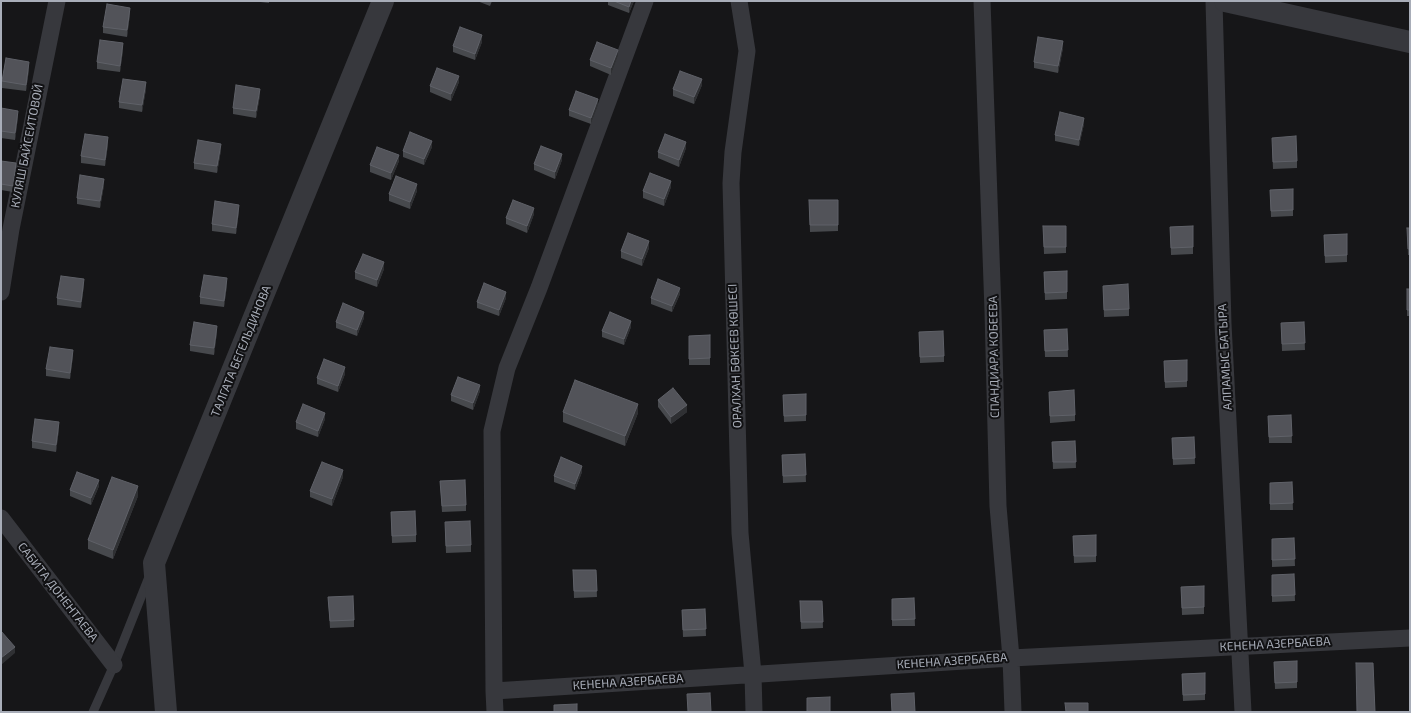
<!DOCTYPE html>
<meta charset="utf-8">
<style>
body{margin:0}
#map{position:relative;width:1411px;height:713px;overflow:hidden;background:#161618;font-family:"Exo 2",sans-serif}
canvas{display:block}
.frame{position:absolute;inset:0;border:2px solid #a8adb8;pointer-events:none}
</style>
<div id="map">
<canvas width="1411" height="713"></canvas>
<div class="frame"></div>
</div>
<script>
const g = document.querySelector('canvas').getContext('2d');
g.lineJoin = 'round';
const shape = rows => new Path2D(rows.map(r => 'M' + r).join(''));
function stroke(path, color, width, dash) { g.strokeStyle = color; g.lineWidth = width; g.lineCap = dash ? 'butt' : 'round'; g.setLineDash(dash || []); g.stroke(path); }
function fill(path, color) { g.fillStyle = color; g.fill(path, 'evenodd'); }
function label(font, color, halo, rows, align = 'center') {
  g.font = font + ' "Exo 2",sans-serif'; g.lineWidth = 4; g.setLineDash([]); g.textBaseline = 'middle'; g.strokeStyle = halo; g.fillStyle = color; for (const [text, x, y, turn = 0] of rows) {
    g.save(); g.translate(x, y); g.rotate((+turn || 0) * Math.PI / 180); g.textAlign = isNaN(turn) ? turn : align; if (halo) g.strokeText(text, 0, 0); g.fillText(text, 0, 0); g.restore();
  }
}
stroke(shape([
 [93,712,114,665,149,577]
]), '#37383d', 9);
stroke(shape([
 [739,1,747,51,733,152,731,183,740,533,753,674,754,712],
 [982,1,993,311,998,506,1011,658,1013,712],
 [1214,1,1223,324,1243,712],
 [1,292,11,229,57,1],
 [1,518,114,665],
 [494,691,1011,658,1410,638],
 [495,712,494,691,492,431,507,368,539,288,645,1]
]), '#37383d', 17);
stroke(shape([
 [1225,1,1410,42],
 [166,712,154,563,383,1]
]), '#37383d', 22);
fill(shape([
 [252,1,269,1,269,3],
 [477,1,492,1,490,6],
 [608,1,634,1,629,13,608,5],
 [130,14,127,37,103,33,103,27],
 [482,42,475,60,453,52,453,46],
 [1063,48,1058,73,1034,68,1034,62],
 [123,50,120,72,97,69,97,62],
 [618,56,611,75,590,66,590,60],
 [29,69,26,91,2,88,2,81],
 [459,82,451,101,430,92,430,86],
 [702,85,694,104,673,96,673,89],
 [146,89,142,112,119,108,119,102],
 [260,95,256,118,233,114,233,108],
 [598,106,591,124,569,116,569,110],
 [1,108,18,117,15,140,1,138],
 [1084,124,1079,146,1055,141,1055,135],
 [108,144,105,166,81,163,81,156],
 [1272,144,1297,161,1297,168,1273,169],
 [432,147,424,165,403,157,403,151],
 [686,148,679,167,658,158,658,152],
 [221,150,217,173,194,169,194,163],
 [562,160,555,179,534,170,534,164],
 [1,161,16,169,13,192,1,190],
 [399,161,391,180,370,172,370,165],
 [104,185,100,208,77,204,77,198],
 [671,187,664,206,643,198,643,191],
 [1293,189,1293,216,1271,217,1270,190],
 [417,191,410,209,389,201,389,194],
 [809,200,838,200,838,231,810,232],
 [239,211,236,234,212,231,212,224],
 [534,214,527,233,506,224,506,218],
 [1043,226,1066,226,1066,253,1044,254],
 [1193,226,1193,254,1171,255,1170,227],
 [1407,228,1410,228,1410,255,1408,255],
 [1347,234,1347,262,1325,263,1324,235],
 [649,248,642,266,621,258,621,251],
 [384,269,377,287,355,279,355,272],
 [1067,271,1067,299,1045,300,1044,272],
 [84,285,81,308,57,305,57,298],
 [227,285,224,307,200,304,200,297],
 [1103,286,1129,309,1129,316,1104,317],
 [1407,289,1410,289,1410,316,1407,316],
 [680,294,672,312,651,304,651,298],
 [506,298,499,316,477,308,477,302],
 [364,318,357,336,336,328,336,322],
 [1304,322,1305,350,1282,351,1281,323],
 [631,327,624,345,602,337,602,331],
 [1067,329,1068,357,1045,357,1044,330],
 [217,332,214,355,190,351,190,345],
 [919,332,944,356,944,362,920,363],
 [710,335,710,365,689,365,689,336],
 [73,356,70,379,46,376,46,369],
 [1187,360,1187,387,1165,388,1164,361],
 [345,374,338,392,317,384,317,378],
 [480,391,473,410,451,401,451,395],
 [1049,392,1075,415,1075,421,1050,423],
 [806,394,806,421,784,422,783,395],
 [658,400,687,412,671,424,658,407],
 [563,412,638,413,625,446,563,422],
 [1291,415,1292,443,1269,443,1268,416],
 [325,419,318,437,296,429,296,422],
 [59,429,56,452,32,448,32,441],
 [1194,437,1195,464,1173,465,1172,438],
 [1075,441,1076,468,1053,469,1052,442],
 [805,454,806,482,783,483,782,455],
 [582,472,575,490,554,482,554,476],
 [343,477,332,506,310,497,310,491],
 [440,481,466,505,466,511,442,512],
 [1292,482,1293,510,1270,510,1270,483],
 [99,486,91,505,70,496,70,490],
 [138,496,113,559,88,549,88,540],
 [391,512,416,535,416,542,392,543],
 [445,528,471,545,471,552,446,553],
 [1096,535,1096,562,1074,563,1073,536],
 [1294,538,1295,566,1272,567,1272,539],
 [573,570,596,570,597,597,574,598],
 [1294,574,1295,601,1272,602,1272,581],
 [1204,586,1204,614,1182,615,1181,587],
 [328,597,354,620,354,627,330,628],
 [914,598,915,626,892,626,892,599],
 [800,601,822,601,823,628,801,629],
 [705,609,706,636,683,637,682,610],
 [1297,661,1297,688,1275,689,1274,662],
 [1205,673,1205,700,1183,701,1182,674]
]), '#47494d');
fill(shape([
 [631,1,634,1,629,13,629,7],
 [130,8,130,14,127,37,127,30],
 [482,35,482,42,475,60,475,54],
 [1063,41,1063,48,1058,73,1058,66],
 [123,43,123,50,120,72,120,66],
 [618,50,618,56,611,75,611,68],
 [29,62,29,69,26,91,26,85],
 [459,76,459,82,451,101,451,94],
 [702,79,702,85,694,104,694,97],
 [146,82,146,89,142,112,142,105],
 [260,89,260,95,256,118,256,111],
 [598,99,598,106,591,124,591,118],
 [18,111,18,117,15,140,15,133],
 [1084,118,1084,124,1079,146,1079,140],
 [108,137,108,144,105,166,105,160],
 [432,141,432,147,424,165,424,159],
 [686,142,686,148,679,167,679,160],
 [221,144,221,150,217,173,217,166],
 [562,154,562,160,555,179,555,172],
 [399,155,399,161,391,180,391,173],
 [16,163,16,169,13,192,13,186],
 [104,179,104,185,100,208,100,201],
 [671,181,671,187,664,206,664,199],
 [417,184,417,191,410,209,410,202],
 [239,205,239,211,236,234,236,228],
 [534,208,534,214,527,233,527,226],
 [649,241,649,248,642,266,642,259],
 [384,262,384,269,377,287,377,280],
 [227,278,227,285,224,307,224,301],
 [84,279,84,285,81,308,81,302],
 [680,288,680,294,672,312,672,306],
 [506,292,506,298,499,316,499,310],
 [364,312,364,318,357,336,357,330],
 [631,321,631,327,624,345,624,339],
 [217,326,217,332,214,355,214,348],
 [73,350,73,356,70,379,70,373],
 [345,367,345,374,338,392,338,386],
 [480,385,480,391,473,410,473,403],
 [638,404,638,413,625,446,625,436],
 [687,405,687,412,671,424,671,417],
 [325,413,325,419,318,437,318,431],
 [59,422,59,429,56,452,56,445],
 [582,466,582,472,575,490,575,484],
 [343,470,343,477,332,506,332,499],
 [99,480,99,486,91,505,91,498],
 [138,486,138,496,113,559,113,550],
 [15,647,15,653,1,665,1,658]
]), '#2f3033');
const building = shape([
 [614,1,631,1,629,7,614,1],
 [107,4,130,8,127,30,103,27,107,4],
 [460,27,482,35,475,54,453,46,460,27],
 [1038,37,1063,41,1058,66,1034,62,1038,37],
 [100,40,123,43,120,66,97,62,100,40],
 [597,42,618,50,611,68,590,60,597,42],
 [6,58,29,62,26,85,2,81,6,58],
 [437,68,459,76,451,94,430,86,437,68],
 [680,71,702,79,694,97,673,89,680,71],
 [123,79,146,82,142,105,119,102,123,79],
 [236,85,260,89,256,111,233,108,236,85],
 [576,91,598,99,591,118,569,110,576,91],
 [1,108,18,111,15,133,1,131,1,108],
 [1060,112,1084,118,1079,140,1055,135,1060,112],
 [410,132,432,141,424,159,403,151,410,132],
 [85,134,108,137,105,160,81,156,85,134],
 [665,134,686,142,679,160,658,152,665,134],
 [1296,136,1297,161,1273,162,1272,138,1296,136],
 [198,140,221,144,217,166,194,163,198,140],
 [541,146,562,154,555,172,534,164,541,146],
 [377,147,399,155,391,173,370,165,377,147],
 [1,161,16,163,13,186,1,184,1,161],
 [650,173,671,181,664,199,643,191,650,173],
 [80,175,104,179,100,201,77,198,80,175],
 [396,176,417,184,410,202,389,194,396,176],
 [1293,189,1293,210,1271,211,1270,190,1293,189],
 [513,200,534,208,527,226,506,218,513,200],
 [809,200,838,200,838,225,810,225,809,200],
 [215,201,239,205,236,228,212,224,215,201],
 [1043,226,1066,226,1066,247,1044,247,1043,226],
 [1193,226,1193,247,1171,248,1170,227,1193,226],
 [1407,228,1410,228,1410,249,1408,249,1407,228],
 [628,233,649,241,642,259,621,251,628,233],
 [1347,234,1347,255,1325,256,1324,235,1347,234],
 [363,254,384,262,377,280,355,272,363,254],
 [1067,271,1067,292,1045,293,1044,272,1067,271],
 [204,275,227,278,224,301,200,297,204,275],
 [61,276,84,279,81,302,57,298,61,276],
 [658,279,680,288,672,306,651,298,658,279],
 [484,283,506,292,499,310,477,302,484,283],
 [1128,284,1129,309,1104,310,1103,286,1128,284],
 [1407,289,1410,289,1410,310,1407,310,1407,289],
 [343,303,364,312,357,330,336,322,343,303],
 [610,312,631,321,624,339,602,331,610,312],
 [194,322,217,326,214,348,190,345,194,322],
 [1304,322,1305,343,1282,344,1281,323,1304,322],
 [1067,329,1068,350,1045,351,1044,330,1067,329],
 [943,331,944,356,920,357,919,332,943,331],
 [710,335,710,358,689,359,689,336,710,335],
 [50,347,73,350,70,373,46,369,50,347],
 [324,359,345,367,338,386,317,378,324,359],
 [1187,360,1187,381,1165,382,1164,361,1187,360],
 [458,377,480,385,473,403,451,395,458,377],
 [575,380,638,404,625,436,563,412,575,380],
 [673,388,687,405,671,417,658,400,673,388],
 [1074,390,1075,415,1050,416,1049,392,1074,390],
 [806,394,806,415,784,416,783,395,806,394],
 [303,404,325,413,318,431,296,422,303,404],
 [1291,415,1292,436,1269,437,1268,416,1291,415],
 [35,419,59,422,56,445,32,441,35,419],
 [1194,437,1195,458,1173,459,1172,438,1194,437],
 [1075,441,1076,462,1053,462,1052,442,1075,441],
 [805,454,806,475,783,476,782,455,805,454],
 [561,457,582,466,575,484,554,476,561,457],
 [322,462,343,470,332,499,310,491,322,462],
 [77,472,99,480,91,498,70,490,77,472],
 [112,477,138,486,113,550,88,540,112,477],
 [465,480,466,505,442,506,440,481,465,480],
 [1292,482,1293,503,1270,504,1270,483,1292,482],
 [415,511,416,535,392,536,391,512,415,511],
 [470,521,471,545,446,546,445,522,470,521],
 [1096,535,1096,556,1074,556,1073,536,1096,535],
 [1294,538,1295,559,1272,560,1272,539,1294,538],
 [573,570,596,570,597,591,574,591,573,570],
 [1294,574,1295,595,1272,596,1272,575,1294,574],
 [1204,586,1204,607,1182,608,1181,587,1204,586],
 [353,596,354,620,330,621,328,597,353,596],
 [914,598,915,619,892,620,892,599,914,598],
 [800,601,822,601,823,622,801,622,800,601],
 [705,609,706,629,683,630,682,610,705,609],
 [1,631,15,647,1,658,1,631],
 [1297,661,1297,682,1275,683,1274,662,1297,661],
 [1356,663,1373,663,1375,712,1357,712,1356,663],
 [1205,673,1205,694,1183,695,1182,674,1205,673],
 [710,693,711,712,688,712,687,694,710,693],
 [914,693,915,712,892,712,891,694,914,693],
 [830,697,830,712,807,712,807,698,830,697],
 [1065,703,1088,703,1088,712,1066,712,1065,703],
 [577,704,577,712,554,712,554,705,577,704]
]);
fill(building, '#525359');
stroke(building, '#5f6168', 1);
label('12px', '#a8adb8', '#111113', [
 ["КУЛЯШ БАЙСЕИТОВОЙ",27,146,-79],
 ["ТАЛГАТА БЕГЕЛЬДИНОВА",241,351,-68],
 ["ОРАЛХАН БӨКЕЕВ КӨШЕСІ",735,356,-92],
 ["СПАНДИАРА КОБЕЕВА",994,357,-91],
 ["АЛПАМЫС БАТЫРА",1225,357,-93],
 ["САБИТА ДОНЕНТАЕВА",58,592,52],
 ["КЕНЕНА АЗЕРБАЕВА",1275,644,-3],
 ["КЕНЕНА АЗЕРБАЕВА",952,661,-4],
 ["КЕНЕНА АЗЕРБАЕВА",628,682,-4]
]);
</script>
